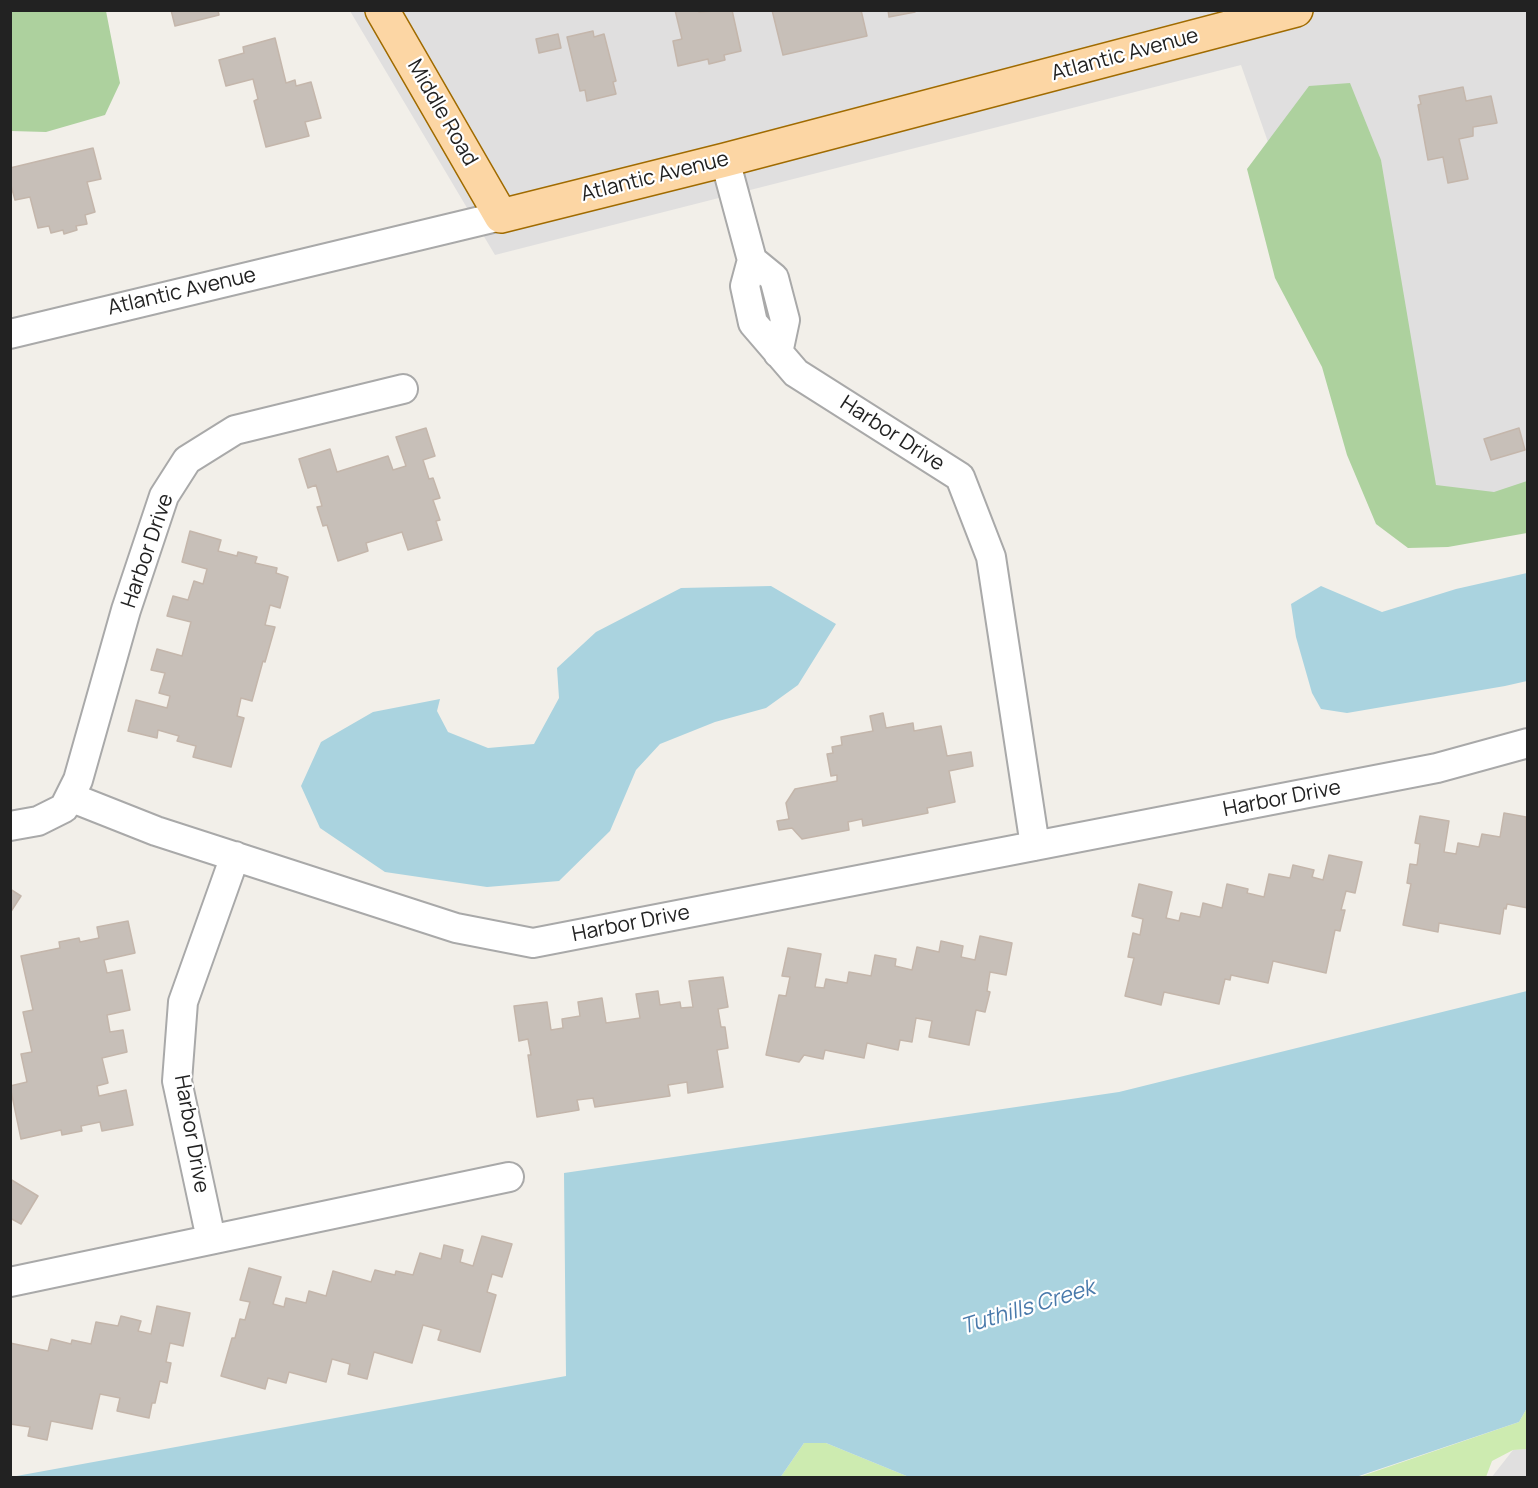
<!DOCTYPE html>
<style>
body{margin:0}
#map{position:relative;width:1538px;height:1488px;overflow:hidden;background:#f2efe9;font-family:Manrope,sans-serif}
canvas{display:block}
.frame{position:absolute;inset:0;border:12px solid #222;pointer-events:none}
</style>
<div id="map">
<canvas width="1538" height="1488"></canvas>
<div class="frame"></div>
</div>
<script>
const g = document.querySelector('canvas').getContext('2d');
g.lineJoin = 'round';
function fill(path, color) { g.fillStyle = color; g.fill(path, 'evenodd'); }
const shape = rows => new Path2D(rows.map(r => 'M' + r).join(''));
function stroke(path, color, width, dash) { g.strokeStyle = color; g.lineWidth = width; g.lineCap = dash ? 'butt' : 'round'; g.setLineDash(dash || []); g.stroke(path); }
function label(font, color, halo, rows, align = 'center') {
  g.font = font + ' Manrope,sans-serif'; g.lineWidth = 4.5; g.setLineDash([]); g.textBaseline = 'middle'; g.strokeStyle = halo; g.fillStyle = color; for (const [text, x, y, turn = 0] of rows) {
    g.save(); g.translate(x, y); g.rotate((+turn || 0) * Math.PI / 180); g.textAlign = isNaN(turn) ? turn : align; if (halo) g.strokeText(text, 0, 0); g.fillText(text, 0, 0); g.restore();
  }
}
fill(shape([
 [350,11,1527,11,1527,523,1406,536,1241,65,495,255],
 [1527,1449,1527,1477,1491,1478,1513,1450]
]), '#e0dfdf');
fill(shape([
 [1527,1408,1527,1449,1513,1450,1492,1461,1486,1477,1356,1478,1519,1422],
 [804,1443,826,1443,909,1477,780,1478]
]), '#cdebb0');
fill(shape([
 [11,10,106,11,120,83,105,115,46,132,11,131],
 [1350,83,1381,160,1436,485,1494,492,1527,481,1527,533,1448,547,1408,548,1376,524,1347,455,1322,367,1275,278,1247,169,1309,86]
]), '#add19e');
fill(shape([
 [1527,573,1527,681,1505,686,1347,713,1321,709,1312,693,1296,637,1291,604,1321,586,1382,612,1456,589],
 [771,586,836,624,798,685,766,708,715,722,660,744,636,770,610,831,559,881,487,887,385,872,320,828,301,786,321,742,373,712,440,699,437,711,448,732,488,748,534,744,559,698,557,668,596,632,681,588],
 [1527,991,1527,1408,1519,1422,1356,1477,909,1477,826,1443,804,1443,780,1478,11,1477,566,1376,564,1173,1119,1092]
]), '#aad3df');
const building = shape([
 [171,10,218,10,219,15,175,26,171,10],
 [675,10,699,10,699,12,732,10,741,51,724,55,725,60,709,64,708,59,678,66,673,41,682,39,675,10],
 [772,10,861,10,867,36,783,55,772,10],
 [888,10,915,10,915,12,889,17,888,10],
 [593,31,594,37,604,34,616,81,613,82,616,94,587,101,585,90,580,91,567,37,593,31],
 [558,34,561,48,539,53,536,39,558,34],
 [275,38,286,83,295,80,296,86,311,82,321,118,305,122,309,136,266,147,254,101,258,99,253,79,226,86,219,60,244,53,243,47,275,38],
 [1463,87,1466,101,1491,96,1497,123,1473,127,1473,136,1459,139,1468,179,1448,183,1443,157,1428,160,1418,105,1421,104,1419,96,1463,87],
 [93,148,101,179,87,182,95,212,85,215,87,224,76,226,77,230,64,234,63,230,51,233,49,226,38,228,30,197,15,200,10,182,10,168,93,148],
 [768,290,772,306,757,309,754,294,768,290],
 [426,428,435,456,423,460,429,479,433,478,440,498,433,500,440,520,436,521,442,540,408,550,402,532,366,543,368,551,338,561,327,525,323,526,317,507,322,506,316,485,308,488,299,459,330,449,337,472,388,456,393,470,406,466,396,437,426,428],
 [1519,428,1525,450,1491,460,1484,439,1519,428],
 [190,531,221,540,218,551,237,556,238,552,257,557,255,563,277,568,276,573,288,577,280,608,270,605,265,625,275,627,265,662,263,661,252,701,241,698,237,716,244,718,231,767,193,757,196,746,177,741,179,736,158,730,157,738,128,731,136,700,167,708,170,696,159,693,165,673,151,670,157,649,182,656,191,622,167,616,173,596,188,600,194,581,203,584,207,569,182,562,190,531],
 [883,713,886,728,913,723,914,731,941,726,947,756,971,752,973,766,949,771,955,802,927,808,928,813,863,826,862,819,848,822,849,830,802,839,792,828,779,830,777,821,789,819,786,803,795,789,837,781,837,775,831,776,827,754,833,753,832,747,842,745,841,737,873,731,870,716,883,713],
 [1504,813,1526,817,1528,908,1507,904,1506,909,1504,908,1500,934,1439,923,1438,932,1403,925,1411,884,1407,883,1410,864,1417,865,1420,844,1415,843,1420,816,1449,821,1444,852,1456,854,1458,843,1479,847,1482,834,1500,837,1504,813],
 [1329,855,1362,862,1355,893,1346,891,1341,910,1345,910,1340,931,1335,930,1326,973,1273,961,1268,983,1231,975,1230,980,1225,979,1219,1004,1164,992,1161,1005,1125,996,1134,958,1128,957,1133,933,1140,935,1143,919,1132,916,1139,884,1172,892,1166,918,1179,921,1181,913,1200,917,1203,903,1222,908,1227,884,1248,889,1247,893,1264,897,1269,874,1290,878,1293,865,1314,870,1312,877,1323,880,1329,855],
 [10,889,21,896,10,913,10,889],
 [128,921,135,953,104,960,107,973,122,970,130,1010,107,1015,110,1032,123,1030,127,1052,102,1058,108,1083,97,1086,99,1096,126,1090,133,1125,102,1131,100,1122,81,1126,82,1131,62,1135,61,1130,21,1139,10,1086,27,1082,21,1054,32,1052,23,1012,33,1010,21,956,60,948,59,942,79,938,80,942,99,938,97,927,128,921],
 [980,936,1012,943,1006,975,990,972,987,991,990,992,985,1012,976,1010,969,1045,929,1037,932,1021,916,1018,912,1042,900,1040,898,1050,867,1043,864,1058,825,1050,823,1059,804,1055,799,1062,766,1055,779,995,786,996,790,977,782,976,788,948,821,954,815,987,824,988,826,979,847,983,849,972,871,976,875,955,896,959,895,966,912,970,917,947,939,952,941,941,963,946,961,957,975,960,980,936],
 [723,977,728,1007,718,1009,721,1027,725,1027,728,1048,717,1050,723,1087,688,1093,687,1082,668,1085,670,1096,595,1107,593,1098,577,1100,579,1110,537,1117,528,1055,531,1055,528,1039,519,1041,514,1006,547,1002,551,1030,563,1028,562,1019,580,1016,578,1002,602,998,606,1023,640,1018,636,994,658,991,660,1005,680,1002,681,1008,693,1007,689,981,723,977],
 [10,1179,38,1196,21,1224,10,1218,10,1179],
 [482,1236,512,1244,502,1277,492,1274,487,1292,496,1295,480,1352,438,1340,441,1330,423,1325,412,1363,374,1352,367,1379,348,1374,350,1364,332,1359,326,1382,289,1372,286,1383,268,1378,265,1389,221,1376,232,1338,235,1338,240,1319,245,1320,250,1302,240,1300,249,1268,281,1277,273,1304,284,1307,286,1298,306,1303,309,1291,326,1296,333,1271,371,1282,375,1270,395,1275,396,1271,413,1275,420,1253,441,1259,444,1245,463,1250,460,1262,473,1266,482,1236],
 [157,1306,190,1313,183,1346,170,1343,166,1362,171,1363,167,1383,160,1381,155,1403,152,1403,149,1418,117,1411,120,1398,100,1394,92,1429,51,1421,47,1440,28,1436,30,1427,10,1424,10,1343,48,1351,51,1339,71,1344,72,1340,91,1344,96,1322,118,1326,121,1316,141,1321,138,1331,151,1334,157,1306]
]);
fill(building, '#c7bfb8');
stroke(building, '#c4b6ab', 1.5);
const minor = shape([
 [725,160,752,260,774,278,785,320,778,353],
 [752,260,745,286,753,323,796,373,960,477,991,557,1035,846],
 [10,334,501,216],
 [70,797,156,831,456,928,533,943,1437,768,1528,743],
 [10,826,38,821,64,808,78,780,126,610,164,496,187,460,235,430,403,389],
 [211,1239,177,1081,183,1002,235,856],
 [10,1282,509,1177]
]);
const major = shape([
 [382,10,501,216,725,160,1296,10]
]);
stroke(minor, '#a9a9a9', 32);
stroke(major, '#a06b00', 36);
stroke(minor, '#fff', 28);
stroke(major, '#fcd6a4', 33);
label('21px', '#222', '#fff', [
 ["Atlantic Avenue",1125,55,-15],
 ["Middle Road",442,113,60],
 ["Atlantic Avenue",655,177,-14],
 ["Atlantic Avenue",182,292,-13],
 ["Harbor Drive",892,434,33],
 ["Harbor Drive",148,551,-71],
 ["Harbor Drive",1282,799,-11],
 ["Harbor Drive",631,924,-11],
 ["Harbor Drive",191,1134,80]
]);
label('italic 22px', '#4a7aab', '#fff', [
 ["Tuthills Creek",1028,1308,-17]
]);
</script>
